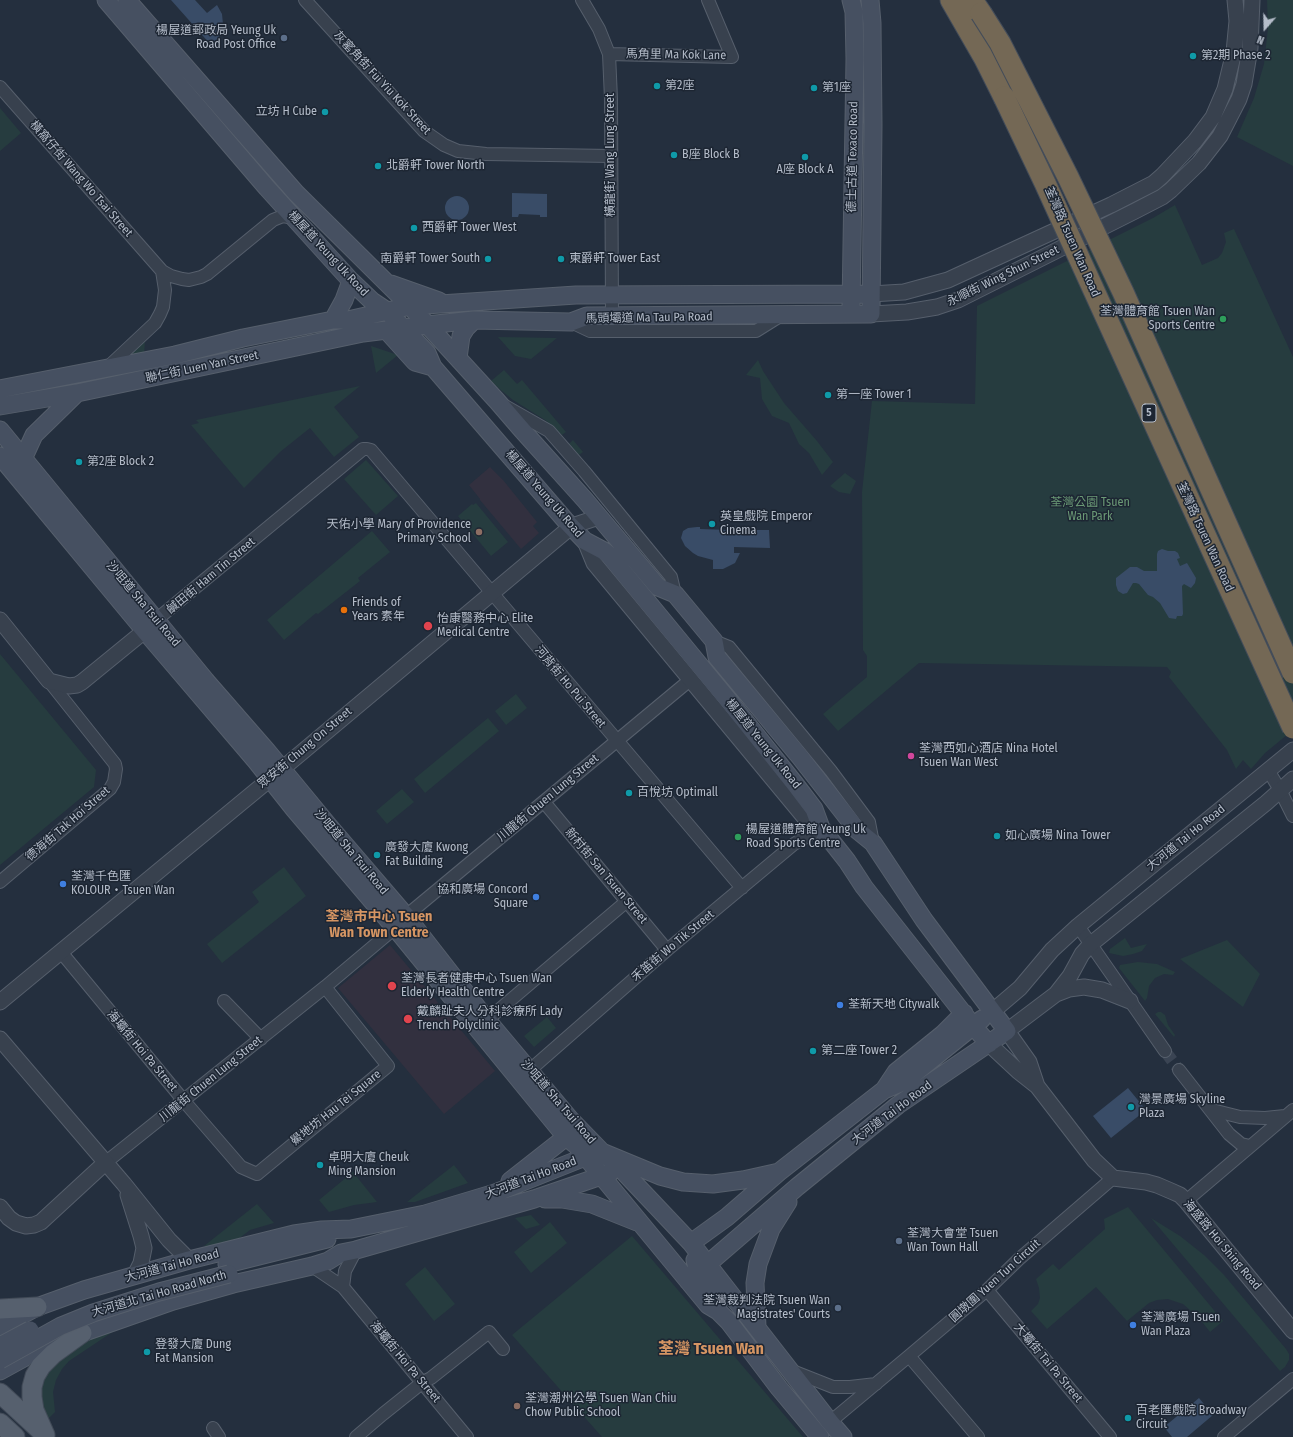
<!DOCTYPE html>
<meta charset="utf-8">
<style>
body{margin:0}
#map{position:relative;width:1293px;height:1437px;overflow:hidden;background:#242f3e;font-family:"Fira Sans Condensed",sans-serif}
canvas{display:block}
.north{position:absolute;left:1245px;top:8px;width:40px;height:40px;-webkit-text-stroke:3px #1d2633;paint-order:stroke;rotate:200deg;font-size:11px;font-weight:700;line-height:16px;text-align:center;color:#b4bcc9}
.north::after{content:'';display:block;margin:auto;width:14px;height:18px;background:#b4bcc9;clip-path:polygon(50% 0,100% 100%,50% 72%,0 100%)}
</style>
<div id="map">
<canvas width="1293" height="1437"></canvas>
<div class="north">N</div>
</div>
<script>
const g = document.querySelector('canvas').getContext('2d');
g.lineJoin = 'round';
function fill(path, color) { g.fillStyle = color; g.fill(path, 'evenodd'); }
const shape = rows => new Path2D(rows.map(r => 'M' + r).join(''));
function stroke(path, color, width, dash) { g.strokeStyle = color; g.lineWidth = width; g.lineCap = dash ? 'butt' : 'round'; g.setLineDash(dash || []); g.stroke(path); }
function label(font, color, halo, rows, align = 'center') {
  g.font = font + ' "Fira Sans Condensed","Noto Sans TC",sans-serif'; g.lineWidth = 3; g.setLineDash([]); g.textBaseline = 'middle'; g.strokeStyle = halo; g.fillStyle = color; for (const [text, x, y, turn = 0] of rows) {
    g.save(); g.translate(x, y); g.rotate((+turn || 0) * Math.PI / 180); g.textAlign = isNaN(turn) ? turn : align; if (halo) g.strokeText(text, 0, 0); g.fillText(text, 0, 0); g.restore();
  }
}
fill(shape([
 [490,467,503,480,537,522,533,526,539,533,521,549,480,500,480,499,469,485],
 [390,945,495,1071,444,1114,338,988]
]), '#32303f');
fill(shape([
 [1267,0,1293,0,1293,166,1237,137,1254,98,1264,64,1268,28],
 [0,108,21,133,0,151],
 [1175,205,1202,265,1218,258,1222,253,1226,242,1224,233,1234,229,1293,357,1293,730,1265,753,1251,769,1243,760,1236,769,1227,750,1169,677,1171,672,1167,667,919,663,838,731,823,714,867,677,867,656,863,650,862,492,872,401,975,404,977,306,1153,218],
 [498,337,557,338,531,359,515,356],
 [145,339,144,357,130,359,125,342],
 [371,346,398,355,376,373],
 [758,360,763,371,784,403,817,441,833,462,822,475,809,453,799,444,789,423,772,416,762,399,760,378,746,375],
 [504,370,517,384,522,380,566,432,562,435,545,420,513,400,502,391,491,381],
 [360,386,334,407,359,437,334,457,310,428,280,452,244,488,191,425,199,423,196,420],
 [573,440,583,452,579,455,569,444],
 [366,460,398,496,376,515,344,479],
 [845,473,856,481,850,494,839,492,830,486],
 [476,503,508,542,491,556,458,516,472,504,473,505],
 [372,531,390,552,358,578,360,581,318,614,316,613,284,640,267,620],
 [0,654,96,770,94,787,0,865],
 [516,694,527,708,506,725,495,711],
 [488,718,499,731,425,793,414,779],
 [402,789,414,802,387,824,376,811],
 [284,867,306,896,222,963,207,944,259,902,252,892],
 [1125,938,1131,948,1147,944,1142,951,1133,954,1123,956,1109,953,1110,949],
 [1227,940,1260,974,1243,1007,1180,959],
 [1138,962,1157,964,1175,972,1173,975,1164,974,1155,978,1149,986,1147,998,1145,1001,1119,968,1120,965],
 [1158,1012,1161,1012,1165,1015,1168,1025,1175,1035,1174,1037,1155,1014],
 [547,1017,556,1028,534,1047,524,1036],
 [454,1165,468,1183,415,1202,407,1202],
 [353,1172,377,1202,354,1205,329,1212,319,1200],
 [257,1204,274,1223,250,1230,233,1243,215,1249,204,1246],
 [1128,1207,1223,1321,1210,1332,1199,1318,1183,1304,1168,1299,1157,1300,1149,1303,1127,1321,1096,1287,1047,1329,1031,1311,1038,1304,1040,1298,1039,1288,1036,1279,1053,1264,1059,1270,1105,1229,1104,1219],
 [531,1215,540,1225,526,1229,515,1218],
 [1151,1218,1180,1236,1204,1255,1224,1275,1286,1349,1289,1354,1289,1360,1285,1367,1280,1371],
 [550,1222,567,1243,531,1273,514,1252],
 [632,1236,803,1437,602,1437,512,1335],
 [425,1267,455,1304,434,1321,405,1284],
 [117,1329,69,1361,62,1369,56,1380,53,1392,55,1412,48,1419,41,1407,42,1375,56,1357,100,1334]
]), '#263c3f');
fill(shape([
 [171,0,195,0,207,13,217,5,222,14,223,24,222,31,216,41,211,45],
 [512,193,547,194,547,217,540,217,540,215,519,214,518,217,512,217],
 '445 208a12 12 0 1 1 24 0a12 12 0 1 1-24 0Z',
 [727,526,745,527,746,530,769,530,770,548,734,547,734,553,740,553,735,563,723,569,713,569,713,560,698,556,693,553,685,546,681,538,683,531,688,528,697,527,700,527,700,529,727,530],
 [1162,549,1168,551,1175,551,1178,553,1180,558,1177,559,1180,566,1187,563,1196,578,1195,583,1191,588,1184,584,1182,586,1183,614,1182,616,1177,616,1176,619,1169,618,1160,603,1153,597,1148,595,1139,584,1136,583,1133,583,1127,593,1123,594,1118,591,1116,585,1116,578,1130,567,1137,567,1144,571,1157,571,1157,554,1158,551],
 [1128,1088,1146,1110,1111,1138,1093,1116],
 [1199,1398,1213,1415,1187,1437,1172,1437,1164,1427]
]), '#394c67');
stroke(shape([
 [1165,1051,1179,1070]
]), '#3a4453', 12, [12, 6]);
const minor = shape([
 [305,0,424,131,444,145,458,151,486,154,611,156],
 [582,0,599,29,609,54,611,99,612,316],
 [609,54,732,57,708,0],
 [0,87,162,271,171,276,182,279,189,280,201,277,207,274,273,220,283,216,294,218],
 [571,322,590,331,756,331,780,316],
 [107,368,155,323,160,314,163,307,165,290,162,271],
 [505,406,549,431,584,471,671,577,675,594],
 [156,620,363,449,367,449,371,450,742,888],
 [714,641,729,647,831,771,869,822,873,843],
 [1268,770,1280,790,1293,816],
 [544,802,667,950],
 [0,882,110,789,114,782,116,769,115,764,49,681],
 [406,916,690,680],
 [1078,926,1165,1051],
 [61,952,184,1101,241,1167,257,1174,388,1066,325,987],
 [224,1001,261,1039],
 [487,1020,627,901],
 [530,1070,667,950,794,844,821,828],
 [1179,1070,1229,1134,1241,1144,1250,1146],
 [1212,1110,1240,1117,1265,1118,1285,1116],
 [105,1163,325,987,395,928],
 [1186,1201,1293,1110],
 [312,1266,343,1287,467,1437],
 [343,1287,345,1271,356,1250],
 [987,1290,1110,1437],
 [909,1356,978,1437],
 [790,1370,833,1387,850,1387,876,1384],
 [830,1422,909,1356,987,1290,1019,1259,1113,1178],
 [213,1428,219,1437],
 [356,1437,383,1414,423,1382,431,1378,489,1332,503,1349],
 [1224,1437,1293,1379]
]);
const tertiary = shape([
 [871,294,904,292,948,280,1111,205,1154,183,1162,176,1195,141,1213,117,1225,89,1234,52,1237,21,1235,0],
 [871,314,907,312,937,307,958,300,1135,211,1162,197,1171,190,1199,163,1220,136,1239,99,1244,84,1250,48,1252,0],
 [585,541,594,563,805,818,821,828],
 [0,620,49,681,69,686,77,685,82,682,153,624],
 [1056,994,1069,989,1084,987,1102,990,1130,1001],
 [0,1002,270,779,572,526,599,517],
 [993,1011,1020,988,1052,950,1078,926,1293,750],
 [0,1039,124,1184,169,1240,189,1260],
 [989,1044,1018,1071,1037,1086,1094,1160,1113,1178,1146,1182,1157,1185,1171,1191,1180,1195,1186,1201,1293,1331],
 [1037,1086,1029,1062,1007,1031,1056,994,1070,976,1082,954,1091,944,1266,803,1293,779],
 [128,1195,141,1236,144,1248,141,1263,135,1275],
 [0,1207,9,1218,16,1223,26,1226,34,1225,41,1222,105,1163]
]);
const secondary = shape([
 [106,0,267,188,351,281,372,301,387,311,427,353,433,367,565,520,585,541,604,551,609,555,729,701,795,784,814,809,821,828,847,861,864,887,974,1027,989,1044],
 [127,0,296,193,410,306,497,401,522,430,585,500,658,587,675,594,714,641,717,657,800,757,857,830,873,843,924,920,1007,1031,898,1105,797,1187,688,1281],
 [391,284,439,301],
 [851,307,855,59,854,12,851,0],
 [333,320,344,300,351,281],
 [387,331,415,362,433,367],
 [458,358,461,336,466,328,474,320],
 [0,389,175,355,243,338,333,320,348,320,410,306,576,295,871,294],
 [0,406,77,393,363,333,427,325,474,320,571,322,587,316,871,314,873,125,872,23,870,0],
 [0,430,206,681,267,751,328,825,406,916,487,1020,570,1119,602,1152,621,1169,691,1243,830,1422,843,1437],
 [0,456,145,631,256,761,294,809,401,935,566,1137,576,1145,708,1305,718,1311,729,1322,779,1388,820,1437],
 [23,459,34,435,77,393],
 [884,1090,896,1072,943,1034,964,1013],
 [510,1181,566,1137],
 [545,1199,562,1199,592,1204,637,1222],
 [691,1243,727,1217,779,1172,884,1090,905,1081,982,1019],
 [695,1260,698,1271,717,1298,718,1311],
 [227,1264,327,1239],
 [0,1327,37,1307,84,1290,189,1260,294,1234,322,1230,351,1229,425,1214,495,1193,585,1157,602,1152,660,1176,683,1182,713,1184,743,1180,779,1172],
 [757,1327,755,1283,758,1264,771,1229,788,1202],
 [0,1371,31,1354,82,1333,173,1301,233,1284,312,1266,328,1261,341,1253,356,1250,534,1199,610,1173]
]);
const primary = shape([
 [0,1309,37,1307],
 [0,1393,40,1430],
 [0,1423,15,1437],
 [45,1435,34,1410,32,1397,32,1387,35,1376,41,1366,53,1354,82,1333]
]);
const motorway = shape([
 [951,0,985,59,1004,97],
 [972,0,981,13]
]);
stroke(minor, '#565f6c', 14);
stroke(tertiary, '#565f6c', 17);
stroke(secondary, '#565f6c', 19);
stroke(primary, '#414a57', 21);
stroke(motorway, '#434c59', 23);
stroke(minor, '#38414e', 12);
stroke(tertiary, '#38414e', 15);
stroke(secondary, '#465061', 17);
stroke(primary, '#56606e', 19);
stroke(motorway, '#746855', 21);
const secondaryBridge = shape([
 [0,1346,30,1330],
 [0,1360,61,1326,93,1313,159,1292,229,1274]
]);
const motorwayBridge = shape([
 [981,13,1000,43,1068,177,1123,292,1293,673],
 [1004,97,1045,183,1293,728]
]);
stroke(secondaryBridge, '#565f6c', 19, []);
stroke(motorwayBridge, '#434c59', 23, []);
stroke(secondaryBridge, '#465061', 17);
stroke(motorwayBridge, '#746855', 21);
for (const [x, y, r, color] of [
 [284,38,4,"#5c6f8a"],
 [1193,56,4,"#0f9aa8"],
 [657,86,4,"#0f9aa8"],
 [814,88,4,"#0f9aa8"],
 [325,112,4,"#0f9aa8"],
 [674,155,4,"#0f9aa8"],
 [805,157,4,"#0f9aa8"],
 [378,166,4,"#0f9aa8"],
 [414,228,4,"#0f9aa8"],
 [488,259,4,"#0f9aa8"],
 [561,259,4,"#0f9aa8"],
 [1223,319,4,"#2e9e5b"],
 [828,395,4,"#0f9aa8"],
 [79,462,4,"#0f9aa8"],
 [712,524,4,"#0f9aa8"],
 [479,532,4,"#8d6e63"],
 [344,610,4,"#e8710a"],
 [428,626,5,"#e0444e"],
 [911,756,4,"#d1479c"],
 [629,793,4,"#0f9aa8"],
 [997,836,4,"#0f9aa8"],
 [738,837,4,"#2e9e5b"],
 [377,855,4,"#0f9aa8"],
 [63,884,4,"#3f7fe0"],
 [536,897,4,"#3f7fe0"],
 [392,986,5,"#e0444e"],
 [840,1005,4,"#3f7fe0"],
 [408,1019,5,"#e0444e"],
 [813,1051,4,"#0f9aa8"],
 [1131,1107,4,"#0f9aa8"],
 [320,1165,4,"#0f9aa8"],
 [899,1241,4,"#5c6f8a"],
 [838,1308,4,"#5c6f8a"],
 [1133,1325,4,"#3f7fe0"],
 [147,1352,4,"#0f9aa8"],
 [517,1406,4,"#8d6e63"],
 [1128,1418,4,"#0f9aa8"]
]) { const dot = new Path2D(); dot.arc(x, y, r, 0, 2 * Math.PI); g.fillStyle = color; g.fill(dot); stroke(dot, '#1d2633', 1.5); }
for (const [x, y, w] of [
 [1149,413,14]
]) { const box = new Path2D(); box.roundRect(x - w / 2, y - 9, w, 18, 3); g.fillStyle = '#1d2633'; g.fill(box); stroke(box, '#b4bcc9', 1); }
label('bold 11px', '#b4bcc9', null, [
 ["5",1149,413]
]);
label('12px', '#b4bcc9', '#1d2633', [
 ["楊屋道郵政局 Yeung Uk",276,31,"right"],
 ["Road Post Office",276,45,"right"],
 ["第2期 Phase 2",1201,56],
 ["第2座",665,86],
 ["第1座",822,88],
 ["立坊 H Cube",317,112,"right"],
 ["B座 Block B",682,155],
 ["北爵軒 Tower North",386,166],
 ["A座 Block A",805,170,"center"],
 ["西爵軒 Tower West",422,228],
 ["南爵軒 Tower South",480,259,"right"],
 ["東爵軒 Tower East",569,259],
 ["荃灣體育館 Tsuen Wan",1215,312,"right"],
 ["Sports Centre",1215,326,"right"],
 ["第一座 Tower 1",836,395],
 ["第2座 Block 2",87,462],
 ["英皇戲院 Emperor",720,517],
 ["Cinema",720,531],
 ["天佑小學 Mary of Providence",471,525,"right"],
 ["Primary School",471,539,"right"],
 ["Friends of",352,603],
 ["Years 素年",352,617],
 ["怡康醫務中心 Elite",437,619],
 ["Medical Centre",437,633],
 ["荃灣西如心酒店 Nina Hotel",919,749],
 ["Tsuen Wan West",919,763],
 ["百悅坊 Optimall",637,793],
 ["楊屋道體育館 Yeung Uk",746,830],
 ["Road Sports Centre",746,844],
 ["如心廣場 Nina Tower",1005,836],
 ["廣發大廈 Kwong",385,848],
 ["Fat Building",385,862],
 ["荃灣千色匯",71,877],
 ["KOLOUR‧Tsuen Wan",71,891],
 ["協和廣場 Concord",528,890,"right"],
 ["Square",528,904,"right"],
 ["荃灣長者健康中心 Tsuen Wan",401,979],
 ["Elderly Health Centre",401,993],
 ["荃新天地 Citywalk",848,1005],
 ["戴麟趾夫人分科診療所 Lady",417,1012],
 ["Trench Polyclinic",417,1026],
 ["第二座 Tower 2",821,1051],
 ["灣景廣場 Skyline",1139,1100],
 ["Plaza",1139,1114],
 ["卓明大廈 Cheuk",328,1158],
 ["Ming Mansion",328,1172],
 ["荃灣大會堂 Tsuen",907,1234],
 ["Wan Town Hall",907,1248],
 ["荃灣裁判法院 Tsuen Wan",830,1301,"right"],
 ["Magistrates' Courts",830,1315,"right"],
 ["荃灣廣場 Tsuen",1141,1318],
 ["Wan Plaza",1141,1332],
 ["登發大廈 Dung",155,1345],
 ["Fat Mansion",155,1359],
 ["荃灣潮州公學 Tsuen Wan Chiu",525,1399],
 ["Chow Public School",525,1413],
 ["百老匯戲院 Broadway",1136,1411],
 ["Circuit",1136,1425]
], 'left');
label('12px', '#b4bcc9', '#1d2633', [
 ["馬角里 Ma Kok Lane",676,55,1],
 ["灰窰角街 Fui Yiu Kok Street",382,83,47],
 ["橫龍街 Wang Lung Street",611,155,-90],
 ["德士古道 Texaco Road",853,157,-89],
 ["橫窩仔街 Wang Wo Tsai Street",81,179,49],
 ["荃灣路 Tsuen Wan Road",1072,242,66],
 ["楊屋道 Yeung Uk Road",328,254,47],
 ["永順街 Wing Shun Street",1003,276,-26],
 ["馬頭壩道 Ma Tau Pa Road",649,318,-1],
 ["聯仁街 Luen Yan Street",202,367,-12],
 ["楊屋道 Yeung Uk Road",544,494,49],
 ["荃灣路 Tsuen Wan Road",1205,537,65],
 ["鹹田街 Ham Tin Street",211,576,-40],
 ["沙咀道 Sha Tsui Road",143,604,50],
 ["河背街 Ho Pui Street",570,687,50],
 ["楊屋道 Yeung Uk Road",763,744,51],
 ["眾安街 Chung On Street",305,748,-40],
 ["川龍街 Chuen Lung Street",548,798,-40],
 ["德海街 Tak Hoi Street",68,824,-41],
 ["大河道 Tai Ho Road",1186,838,-39],
 ["沙咀道 Sha Tsui Road",351,852,50],
 ["新村街 San Tsuen Street",606,876,50],
 ["禾笛街 Wo Tik Street",673,946,-40],
 ["海壩街 Hoi Pa Street",142,1051,50],
 ["川龍街 Chuen Lung Street",211,1079,-39],
 ["沙咀道 Sha Tsui Road",558,1102,49],
 ["鱟地坊 Hau Tei Square",336,1108,-39],
 ["大河道 Tai Ho Road",892,1113,-37],
 ["大河道 Tai Ho Road",531,1178,-21],
 ["海盛路 Hoi Shing Road",1222,1245,50],
 ["大河道 Tai Ho Road",172,1266,-15],
 ["圓墩圍 Yuen Tun Circuit",995,1281,-42],
 ["大河道北 Tai Ho Road North",159,1294,-16],
 ["海壩街 Hoi Pa Street",405,1362,50],
 ["大壩街 Tai Pa Street",1048,1363,50]
]);
label('12px', '#6b9a76', '#1d2633', [
 ["荃灣公園 Tsuen",1090,503],
 ["Wan Park",1090,517]
]);
label('bold 14px', '#d59563', '#1d2633', [
 ["荃灣市中心 Tsuen",379,917],
 ["Wan Town Centre",379,933]
]);
label('bold 16px', '#d59563', '#1d2633', [
 ["荃灣 Tsuen Wan",711,1350]
]);
</script>
